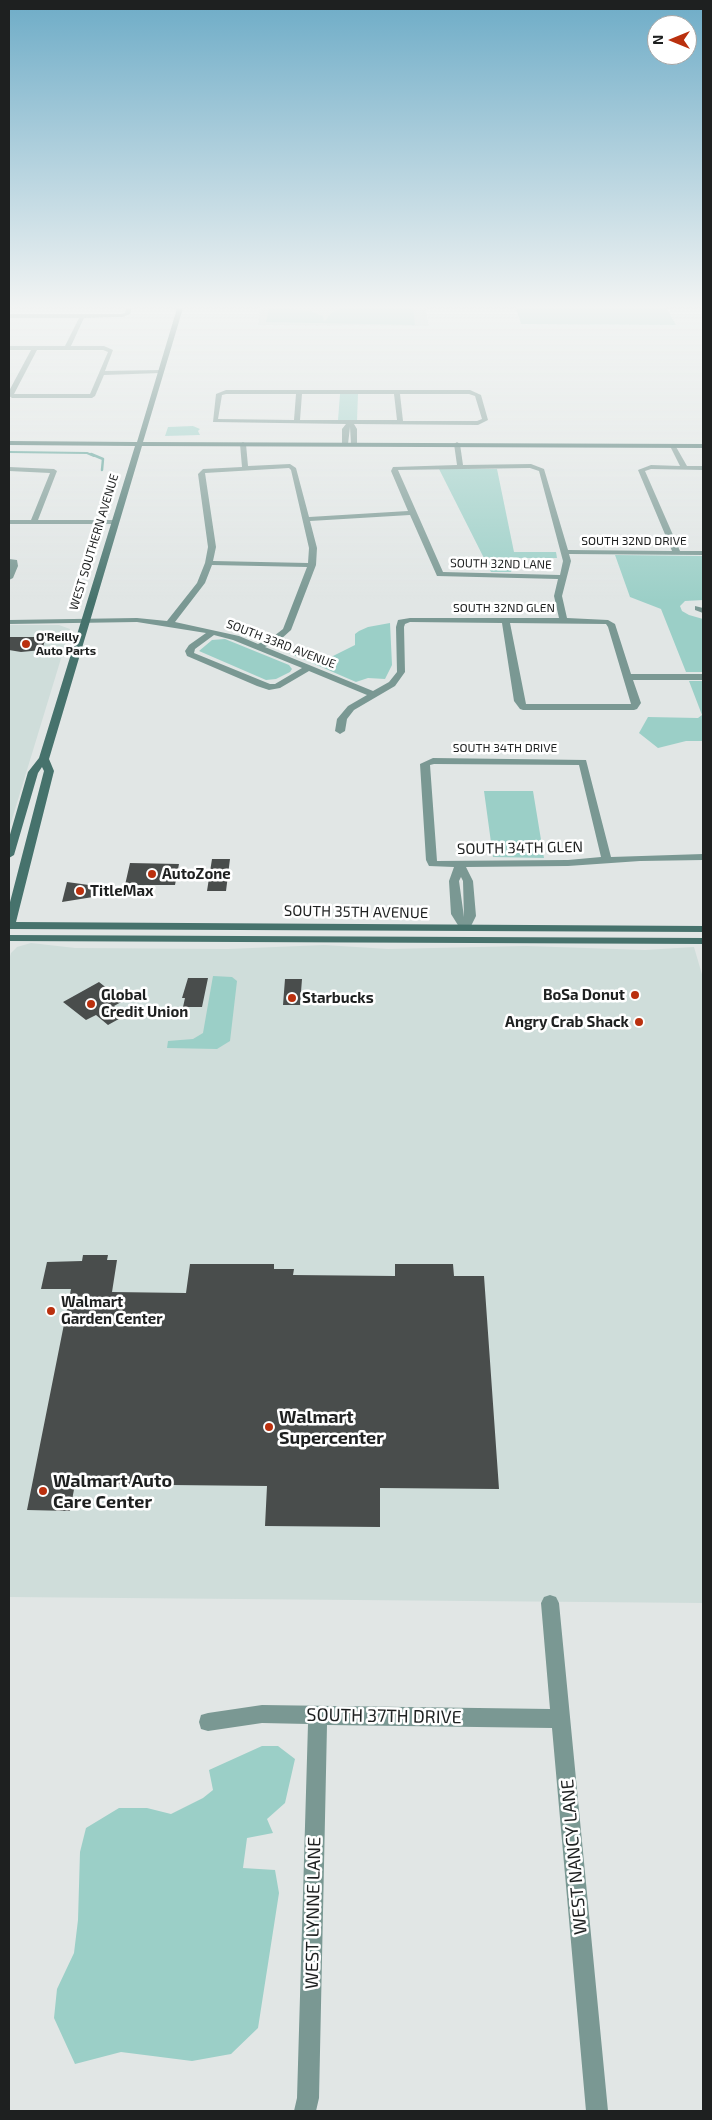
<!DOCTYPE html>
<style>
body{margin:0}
#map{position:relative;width:712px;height:2120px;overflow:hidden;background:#e1e6e5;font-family:"Exo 2",sans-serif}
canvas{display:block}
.frame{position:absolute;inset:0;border:10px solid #1e2020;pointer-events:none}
.north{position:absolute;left:647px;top:15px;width:50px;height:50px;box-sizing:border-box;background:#fff;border:1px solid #a5a6a6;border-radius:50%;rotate:270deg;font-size:14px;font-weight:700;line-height:20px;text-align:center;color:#1e2020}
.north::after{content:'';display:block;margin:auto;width:18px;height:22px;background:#ba300e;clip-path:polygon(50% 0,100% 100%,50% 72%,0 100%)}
</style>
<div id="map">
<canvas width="712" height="2120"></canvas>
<div class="frame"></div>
<div class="north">N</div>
</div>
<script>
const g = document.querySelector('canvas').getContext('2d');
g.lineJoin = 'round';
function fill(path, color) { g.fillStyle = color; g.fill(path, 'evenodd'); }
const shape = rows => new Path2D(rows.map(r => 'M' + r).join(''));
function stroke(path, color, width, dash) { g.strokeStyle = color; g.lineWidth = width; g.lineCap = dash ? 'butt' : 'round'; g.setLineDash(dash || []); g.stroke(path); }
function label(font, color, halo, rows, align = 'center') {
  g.font = font + ' "Exo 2",sans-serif'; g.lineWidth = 5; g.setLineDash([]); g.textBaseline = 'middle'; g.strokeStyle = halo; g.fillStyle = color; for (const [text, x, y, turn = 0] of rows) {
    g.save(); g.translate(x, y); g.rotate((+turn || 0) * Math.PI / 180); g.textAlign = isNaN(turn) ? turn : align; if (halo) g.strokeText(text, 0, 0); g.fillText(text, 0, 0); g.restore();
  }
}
fill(shape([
 [261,305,425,305,429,326,258,325],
 [9,625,59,625,70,629,9,829],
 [31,943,75,948,228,949,324,945,388,949,526,946,645,950,694,947,703,978,703,1603,9,1597,9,960,11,953,17,947]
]), '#cfddda');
fill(shape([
 [349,305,413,305,415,325,266,322,269,307,310,311,323,316,324,322,331,313],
 [515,305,665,305,676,325,521,324],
 [340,394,358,394,357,421,338,420],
 [193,426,200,429,198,431,200,435,165,436,168,427],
 [439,469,497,469,514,552,556,552,557,558,516,558,511,572,491,572],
 [615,555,703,556,703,600,685,601,680,606,682,611,689,615,703,619,703,672,686,672,661,609,630,597],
 [390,623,392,665,385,679,368,678,356,682,289,653,293,650,316,659,329,658,355,645,355,634,359,631,368,627],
 [225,639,289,665,292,669,290,672,276,679,266,680,199,651,212,640],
 [689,681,703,681,703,741,686,741,658,748,639,733,648,717,698,718,702,715],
 [484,791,533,791,544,858,493,857],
 [213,976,232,977,237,981,230,1041,217,1049,167,1048,168,1041,193,1039,203,1033],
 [262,1746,278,1746,295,1759,285,1803,267,1819,273,1833,247,1838,243,1868,275,1870,279,1893,258,2028,231,2054,192,2061,121,2052,75,2064,54,2018,57,1989,74,1953,78,1920,80,1852,86,1828,119,1808,147,1808,171,1814,203,1798,213,1790,209,1770]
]), '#9bcfc7');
stroke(shape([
 [9,452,87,453,94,456]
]), '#579f95', 2);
stroke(shape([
 [91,454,103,459,102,470]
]), '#579f95', 2.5);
fill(shape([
 [9,637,46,637,42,650,21,652,9,650],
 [212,859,230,859,226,891,207,891],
 [130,863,179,864,175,885,125,885],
 [67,882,96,886,93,897,62,902],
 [188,978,208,978,202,1007,183,1007,185,998,182,998],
 [285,979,302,979,300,1005,283,1005],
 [99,982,123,1001,114,1006,126,1015,108,1025,96,1015,86,1020,63,1002],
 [83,1255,108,1255,107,1260,117,1260,112,1292,186,1293,190,1264,274,1264,274,1269,294,1269,293,1275,395,1276,395,1264,453,1264,454,1276,484,1276,499,1489,380,1488,380,1527,265,1526,267,1486,75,1484,70,1511,27,1510,71,1289,41,1289,47,1262,82,1261]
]), '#494d4c');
fill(shape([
 [127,305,133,305,130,314,123,317,84,318,71,346,104,346,113,350,105,371,160,370,162,373,104,375,95,396,92,398,12,398,9,396,9,391,31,350,9,350,9,346,65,346,79,318,9,318,9,314,121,314,125,313,127,305],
 [37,350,103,350,108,352,90,394,14,394,37,350],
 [226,390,470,390,481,395,488,420,478,425,354,424,357,429,357,444,354,446,351,444,350,427,348,444,345,446,342,444,342,429,346,424,213,422,216,394,226,390],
 [226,394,296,394,294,420,218,419,222,395,226,394],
 [302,394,394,394,397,420,300,420,302,394],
 [400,394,469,394,475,396,482,419,477,421,403,421,400,394],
 [243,442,246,444,248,466,290,464,296,468,309,517,408,511,391,471,393,467,457,465,454,444,457,442,460,444,463,465,531,464,544,469,568,550,672,551,638,470,651,465,680,466,670,446,675,445,687,466,703,466,703,470,651,469,645,471,680,551,703,551,703,555,569,554,571,561,562,596,567,618,608,620,615,624,631,674,703,674,703,680,633,680,641,703,637,709,634,710,523,710,520,709,514,701,502,623,410,622,405,624,404,627,405,672,395,686,354,710,347,719,345,731,340,734,335,731,337,719,348,706,367,695,309,671,280,688,269,690,257,686,187,656,185,651,189,645,206,633,137,622,9,624,9,620,137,618,167,621,197,583,205,563,208,547,198,474,203,469,242,467,240,444,243,442],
 [289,468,291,470,309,548,308,563,213,561,216,547,205,473,289,468],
 [530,468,539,471,563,561,560,575,443,572,398,470,530,468],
 [410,515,437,576,558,579,554,596,559,618,410,618,398,620,396,627,397,672,389,682,373,691,265,647,280,640,291,630,316,565,317,548,310,521,410,515],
 [212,565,307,567,283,629,274,636,258,644,239,636,175,622,205,583,212,565],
 [510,623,606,624,608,627,631,704,526,704,510,623],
 [214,635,233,640,302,668,275,684,270,684,194,653,195,649,214,635],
 [9,467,54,469,57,471,38,520,114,520,118,522,114,524,9,524,9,520,31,520,50,473,9,471,9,467],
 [9,559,17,560,18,566,13,578,9,580,9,559],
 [695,606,703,608,703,613,695,610,695,606],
 [433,758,586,760,611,857,703,854,703,860,640,861,568,866,466,867,473,881,476,916,469,930,461,930,451,914,449,881,454,867,429,866,426,860,420,764,433,758],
 [434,764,579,765,601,857,568,860,437,861,430,765,434,764],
 [461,877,463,881,464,917,459,881,461,877],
 [550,1595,556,1597,559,1603,608,2111,586,2111,552,1728,327,1725,319,2098,316,2111,294,2111,297,2098,308,1724,262,1723,208,1731,201,1729,199,1722,201,1715,208,1713,262,1705,550,1709,541,1603,544,1597,550,1595]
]), '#7a9893');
fill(shape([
 [178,305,184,305,143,442,703,444,703,448,142,446,49,759,54,771,16,922,703,926,703,932,9,929,9,906,44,771,42,767,38,773,14,855,9,858,9,838,28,772,39,758,135,446,9,445,9,441,137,442,178,305],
 [9,935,703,938,703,944,9,941,9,935]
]), '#46726c');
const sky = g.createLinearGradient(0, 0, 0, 602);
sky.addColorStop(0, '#6eacc7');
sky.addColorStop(0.51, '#f2f4f3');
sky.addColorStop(1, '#f2f4f300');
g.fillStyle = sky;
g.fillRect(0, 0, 712, 602);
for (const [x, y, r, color] of [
 [26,644,5,"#ba300e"],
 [152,874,5,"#ba300e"],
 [80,891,5,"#ba300e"],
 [635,995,5,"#ba300e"],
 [292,998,5,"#ba300e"],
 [91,1004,5,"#ba300e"],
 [639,1022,5,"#ba300e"],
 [51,1311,5,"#ba300e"],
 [269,1427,5,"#ba300e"],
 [43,1491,5,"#ba300e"]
]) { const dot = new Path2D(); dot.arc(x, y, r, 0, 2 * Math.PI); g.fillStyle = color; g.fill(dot); stroke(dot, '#fff', 2); }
label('12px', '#1e2020', '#fff', [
 ["SOUTH 32ND DRIVE",634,541],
 ["WEST SOUTHERN AVENUE",94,542,-73],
 ["SOUTH 32ND LANE",501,564,1],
 ["SOUTH 32ND GLEN",504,608],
 ["SOUTH 33RD AVENUE",281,644,21],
 ["SOUTH 34TH DRIVE",505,748]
]);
label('bold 12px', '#1e2020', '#fff', [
 ["O'Reilly",36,637],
 ["Auto Parts",36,651]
], 'left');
label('15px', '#1e2020', '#fff', [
 ["SOUTH 34TH GLEN",520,848,-1],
 ["SOUTH 35TH AVENUE",356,912,1]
]);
label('bold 15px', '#1e2020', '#fff', [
 ["AutoZone",162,874],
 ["TitleMax",90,891],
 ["Global",101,995],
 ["Credit Union",101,1012],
 ["BoSa Donut",625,995,"right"],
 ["Starbucks",302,998],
 ["Angry Crab Shack",629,1022,"right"],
 ["Walmart",61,1302],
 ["Garden Center",61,1319]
], 'left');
label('bold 18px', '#1e2020', '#fff', [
 ["Walmart",279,1417],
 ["Supercenter",279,1438],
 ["Walmart Auto",53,1481],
 ["Care Center",53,1502]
], 'left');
label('18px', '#1e2020', '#fff', [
 ["SOUTH 37TH DRIVE",384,1716,1],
 ["WEST NANCY LANE",574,1857,-95],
 ["WEST LYNNE LANE",313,1913,-89]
]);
</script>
